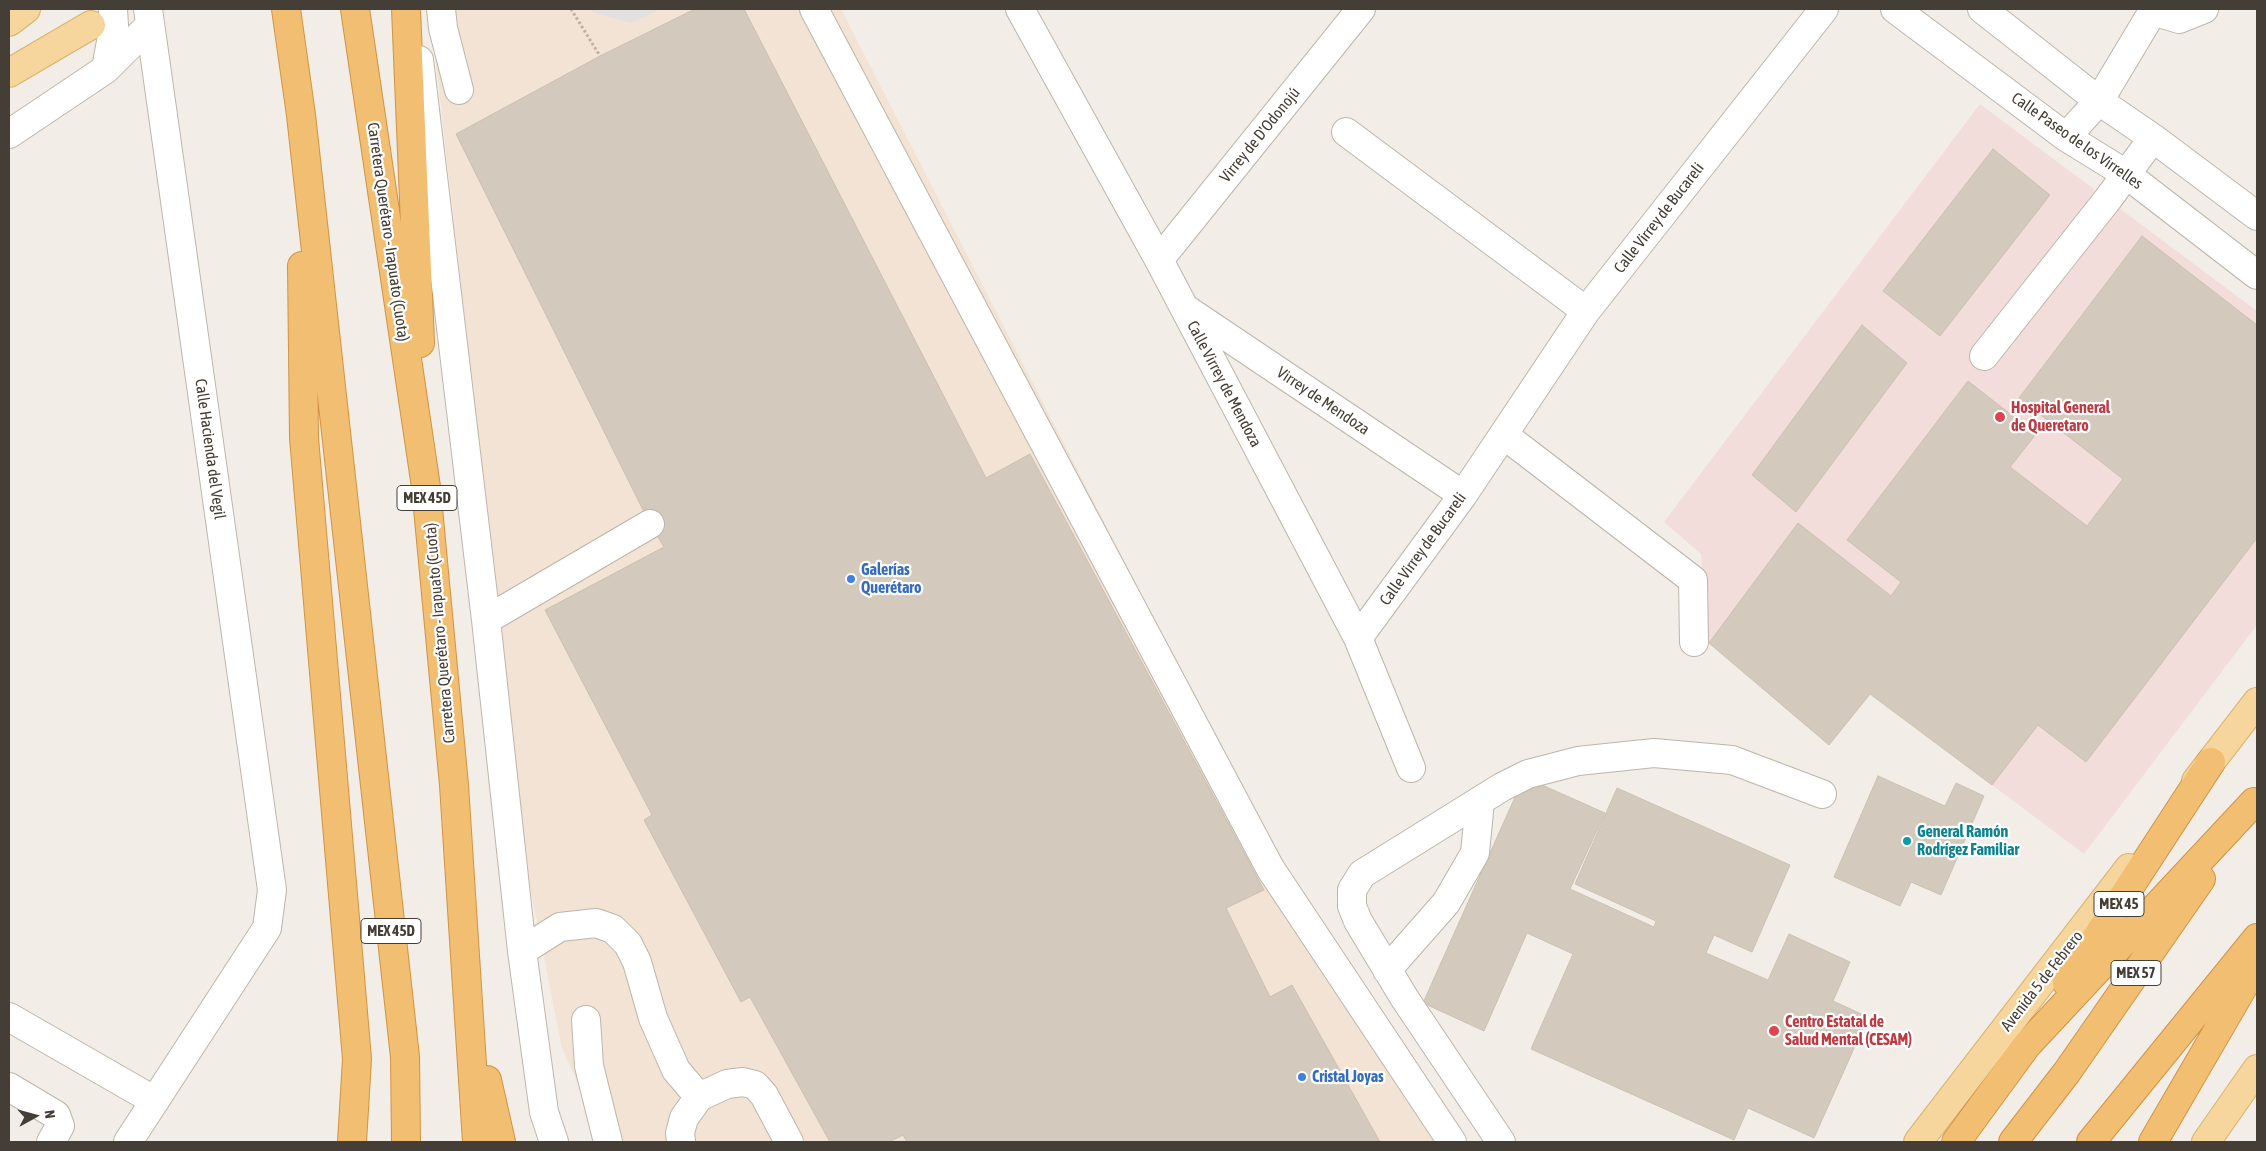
<!DOCTYPE html>
<meta charset="utf-8">
<style>
body{margin:0}
#map{position:relative;width:2266px;height:1151px;overflow:hidden;background:#f2eee7;font-family:"Asap Condensed",sans-serif}
canvas{display:block}
.frame{position:absolute;inset:0;border:10px solid #443e36;pointer-events:none}
.north{position:absolute;left:10px;top:1091px;width:50px;height:50px;-webkit-text-stroke:4px #fff;paint-order:stroke;rotate:83deg;font-size:14px;font-weight:700;line-height:20px;text-align:center;color:#443e36}
.north::after{content:'';display:block;margin:auto;width:18px;height:22px;background:#443e36;clip-path:polygon(50% 0,100% 100%,50% 72%,0 100%)}
</style>
<div id="map">
<canvas width="2266" height="1151"></canvas>
<div class="frame"></div>
<div class="north">N</div>
</div>
<script>
const g = document.querySelector('canvas').getContext('2d');
g.lineJoin = 'round';
function fill(path, color) { g.fillStyle = color; g.fill(path, 'evenodd'); }
const shape = rows => new Path2D(rows.map(r => 'M' + r).join(''));
function stroke(path, color, width, dash) { g.strokeStyle = color; g.lineWidth = width; g.lineCap = dash ? 'butt' : 'round'; g.setLineDash(dash || []); g.stroke(path); }
function label(font, color, halo, rows, align = 'center') {
  g.font = font + ' "Asap Condensed",sans-serif'; g.lineWidth = 4.5; g.setLineDash([]); g.textBaseline = 'middle'; g.strokeStyle = halo; g.fillStyle = color; for (const [text, x, y, turn = 0] of rows) {
    g.save(); g.translate(x, y); g.rotate((+turn || 0) * Math.PI / 180); g.textAlign = isNaN(turn) ? turn : align; if (halo) g.strokeText(text, 0, 0); g.fillText(text, 0, 0); g.restore();
  }
}
fill(shape([
 [430,9,841,9,1276,857,1466,1142,604,1142,562,1048,526,866]
]), '#f2e3d4');
fill(shape([
 [1980,104,2257,311,2257,625,2084,854,1871,694,1829,745,1709,643,1701,554,1664,522]
]), '#f2dddb');
fill(shape([
 [588,9,660,9,631,23,601,15]
]), '#e3e1df');
const building = shape([
 [695,9,744,9,986,478,1030,454,1264,890,1226,908,1270,997,1292,985,1380,1142,907,1142,903,1135,889,1142,830,1142,750,997,741,1002,644,820,652,815,545,610,664,547,650,524,456,134,600,56,695,9],
 [1993,149,2050,195,1940,336,1883,291,1993,149],
 [2142,236,2257,325,2257,538,2086,762,2038,725,1992,785,1870,694,1829,745,1709,643,1798,523,1891,596,1901,582,1847,540,1968,381,2036,434,2010,467,2087,526,2123,479,2019,398,2142,236],
 [1862,325,1907,363,1796,512,1752,475,1862,325],
 [1878,776,1945,806,1956,783,1984,796,1941,895,1911,882,1900,906,1834,877,1878,776],
 [1524,777,1605,813,1570,889,1654,927,1656,921,1575,884,1617,788,1790,865,1752,952,1714,935,1706,953,1768,980,1789,934,1850,962,1833,1001,1868,1017,1814,1138,1748,1108,1734,1140,1531,1049,1573,954,1527,933,1484,1031,1423,1003,1524,777]
]);
fill(building, '#d3c9bd');
stroke(building, '#cdc0b1', 1);
const minor = shape([
 [441,9,443,28,459,90],
 [814,9,1270,868,1452,1142],
 [1020,9,1159,260,1358,638,1411,768],
 [1895,9,2066,137,2126,174,2257,275],
 [1982,9,2099,101,2153,138,2257,216],
 [2151,9,2153,11,2179,19,2204,9],
 [419,60,486,620,522,951,544,1112,554,1142],
 [106,69,114,25,113,9],
 [1346,132,1586,311],
 [9,134,106,69,150,25],
 [2066,137,2099,101,2153,11],
 [1159,260,1361,9],
 [1186,309,1463,495],
 [1984,356,2108,199,2153,138],
 [1504,435,1693,580,1694,642],
 [486,620,650,524],
 [1358,638,1463,495,1586,311,1824,9],
 [522,951,560,927,596,923,613,929,628,944,637,962,653,1018,676,1070,699,1097,727,1084,743,1082,755,1085,764,1095,789,1142],
 [1387,970,1446,903,1475,853,1480,801],
 [9,1017,155,1101],
 [586,1020,589,1066,608,1142],
 [9,1087,56,1115,60,1126,51,1142],
 [128,1142,267,928,272,890,148,9],
 [681,1142,680,1133,684,1118,699,1097],
 [1501,1142,1405,999,1358,921,1352,906,1352,890,1362,874,1502,787,1528,774,1578,761,1654,753,1732,760,1822,794]
]);
const major = shape([
 [9,22,26,9],
 [9,73,91,25],
 [2196,781,2257,702],
 [1918,1142,2129,868],
 [2206,1142,2257,1069]
]);
const highway = shape([
 [286,9,301,115,405,1057,406,1142],
 [355,9,426,487,454,785,477,1142],
 [406,9,420,343],
 [302,266,304,438,357,1059,352,1142],
 [2067,983,2211,762],
 [487,1080,501,1142],
 [1956,1142,2027,1045,2254,802],
 [2013,1142,2067,1072,2201,879],
 [2091,1142,2257,938],
 [2153,1142,2257,963]
]);
stroke(minor, '#bdb5aa', 30);
stroke(major, '#dab26d', 30);
stroke(highway, '#d19342', 30);
stroke(shape([
 [571,9,600,56]
]), '#bdb09d', 3, [2.5, 2.5]);
stroke(minor, '#fff', 28);
stroke(major, '#f6d69c', 28);
stroke(highway, '#f2bf72', 28);
for (const [x, y, r, color] of [
 [2000,417,6,"#e0444e"],
 [851,579,5,"#3f7fe0"],
 [1907,841,5,"#0f9aa8"],
 [1774,1031,6,"#e0444e"],
 [1302,1077,5,"#3f7fe0"]
]) { const dot = new Path2D(); dot.arc(x, y, r, 0, 2 * Math.PI); g.fillStyle = color; g.fill(dot); stroke(dot, '#fff', 2); }
for (const [x, y, w] of [
 [427,498,60],
 [2119,904,50],
 [391,931,60],
 [2136,973,50]
]) { const box = new Path2D(); box.roundRect(x - w / 2, y - 12.5, w, 25, 4); g.fillStyle = '#fff'; g.fill(box); stroke(box, '#443e36', 1); }
label('bold 15px', '#443e36', null, [
 ["MEX 45D",427,498],
 ["MEX 45",2119,904],
 ["MEX 45D",391,931],
 ["MEX 57",2136,973]
]);
label('16px', '#443e36', '#fff', [
 ["Virrey de D'Odonojú",1260,135,-51],
 ["Calle Paseo de los Virrelles",2077,141,35],
 ["Calle Virrey de Bucareli",1659,218,-52],
 ["Carretera Querétaro - Irapuato (Cuota)",388,232,82],
 ["Calle Virrey de Mendoza",1224,384,62],
 ["Virrey de Mendoza",1323,401,34],
 ["Calle Hacienda del Vegil",210,449,82],
 ["Calle Virrey de Bucareli",1423,549,-54],
 ["Carretera Querétaro - Irapuato (Cuota)",440,633,-95],
 ["Avenida 5 de Febrero",2042,981,-52]
]);
label('bold 16px', '#be3a42', '#fff', [
 ["Hospital General",2011,408],
 ["de Queretaro",2011,426],
 ["Centro Estatal de",1785,1022],
 ["Salud Mental (CESAM)",1785,1040]
], 'left');
label('bold 16px', '#366cbe', '#fff', [
 ["Galerías",861,570],
 ["Querétaro",861,588],
 ["Cristal Joyas",1312,1077]
], 'left');
label('bold 16px', '#0d838f', '#fff', [
 ["General Ramón",1917,832],
 ["Rodrígez Familiar",1917,850]
], 'left');
</script>
